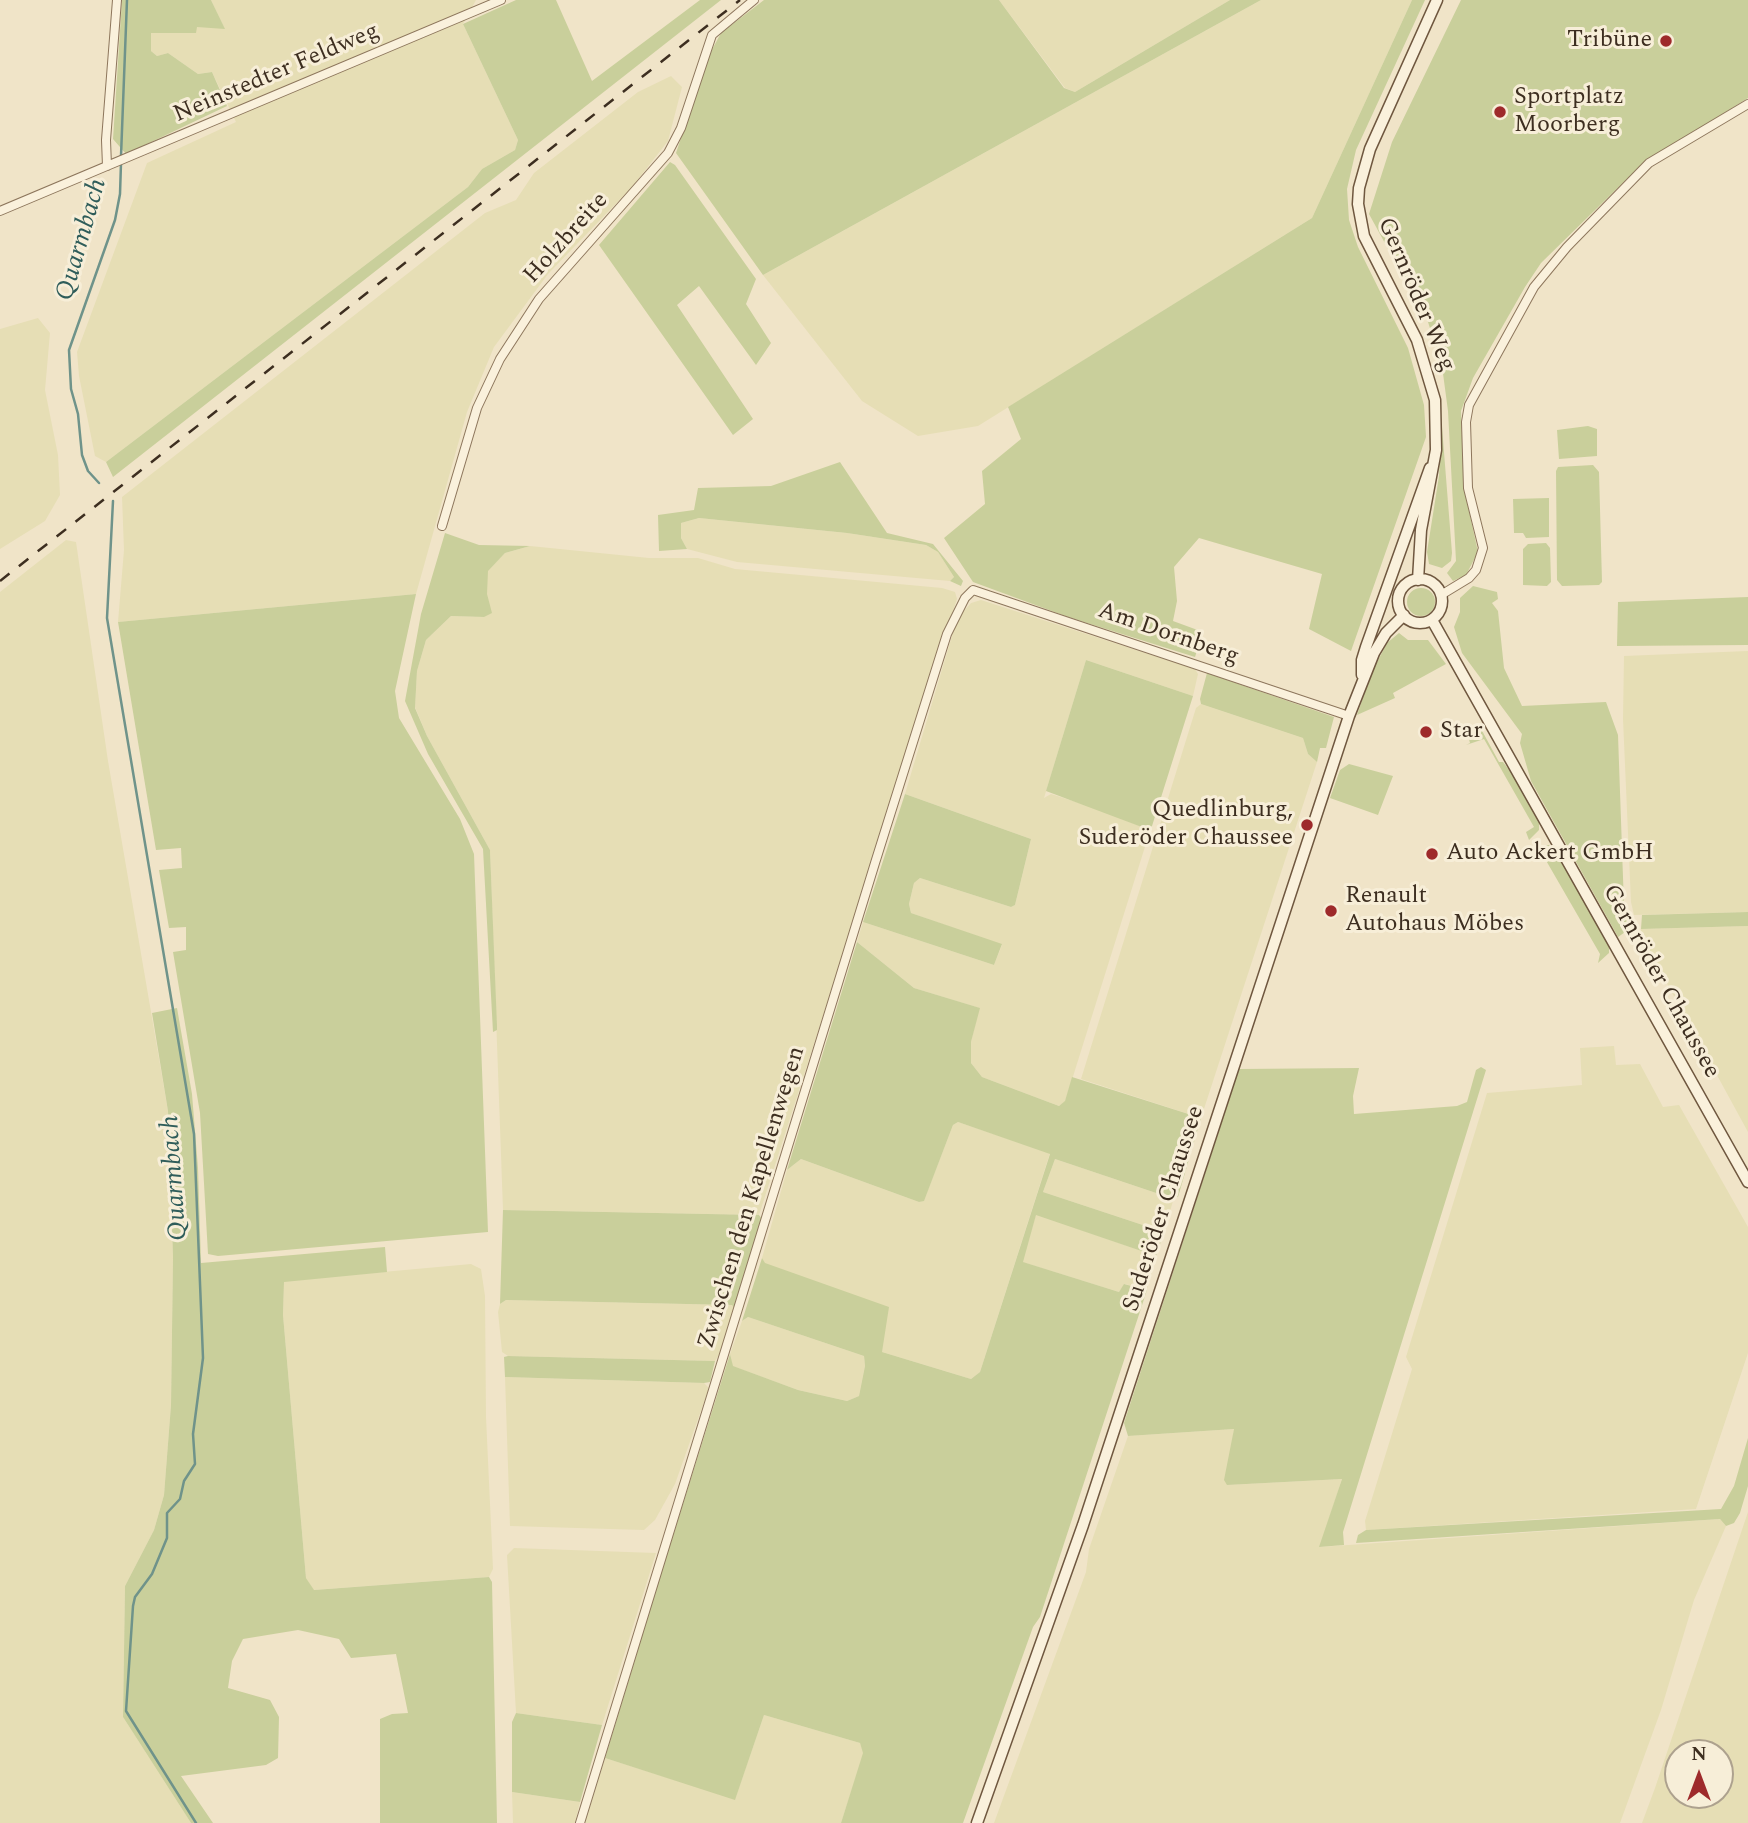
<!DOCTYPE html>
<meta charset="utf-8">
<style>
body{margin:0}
#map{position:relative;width:1748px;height:1823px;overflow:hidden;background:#f0e4c8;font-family:Spectral,serif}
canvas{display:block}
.north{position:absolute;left:1664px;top:1739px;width:70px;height:70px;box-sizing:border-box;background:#f7eed8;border:2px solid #ada18e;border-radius:50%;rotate:0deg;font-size:19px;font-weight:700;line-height:28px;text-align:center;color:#3d2e20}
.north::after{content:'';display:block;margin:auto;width:24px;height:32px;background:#9e2a2b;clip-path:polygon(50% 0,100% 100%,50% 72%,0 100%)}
</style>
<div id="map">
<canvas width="1748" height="1823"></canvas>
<div class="north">N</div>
</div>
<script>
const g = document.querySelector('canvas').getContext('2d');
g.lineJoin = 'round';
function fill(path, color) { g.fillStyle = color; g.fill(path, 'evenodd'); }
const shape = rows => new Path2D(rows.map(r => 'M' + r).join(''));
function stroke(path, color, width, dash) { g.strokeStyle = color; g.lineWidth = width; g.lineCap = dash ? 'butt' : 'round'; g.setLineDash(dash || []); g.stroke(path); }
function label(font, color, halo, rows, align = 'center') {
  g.font = font + ' Spectral,serif'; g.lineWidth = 6; g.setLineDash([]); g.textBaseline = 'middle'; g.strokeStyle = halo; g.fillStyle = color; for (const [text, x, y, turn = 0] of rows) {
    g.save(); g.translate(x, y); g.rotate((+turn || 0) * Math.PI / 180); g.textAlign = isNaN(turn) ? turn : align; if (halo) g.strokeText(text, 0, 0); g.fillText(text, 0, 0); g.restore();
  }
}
fill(shape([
 [211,0,476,0,463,24,518,140,515,150,482,169,468,187,106,462,95,456,79,376,77,352,147,163,236,122,212,72,198,74,168,53,157,56,151,51,151,33,195,33,196,26,224,28],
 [999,0,1230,0,1075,92,1065,88],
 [1261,0,1412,0,1312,218,978,426,918,436,862,401,763,275],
 [671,76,682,87,668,141,632,187,548,274,494,347,467,412,416,594,118,622,124,550,122,497,485,213,516,200,534,173,638,92],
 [38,318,50,333,45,390,58,455,60,495,45,521,0,549,0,329],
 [699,518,847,533,926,545,938,552,954,577,950,581,737,562,687,549,681,538,681,523],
 [66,540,76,542,108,761,168,1111,173,1257,171,1405,164,1495,154,1530,125,1586,123,1717,191,1823,0,1823,0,592],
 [530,546,649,558,698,558,735,569,942,588,955,592,957,599,759,1215,503,1210,490,850,427,736,415,707,417,671,426,640,451,616,484,617,487,571,505,553],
 [981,600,1195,669,1198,674,1193,696,1086,660,1044,798,1051,794,1092,807,1147,829,1149,834,1065,1102,1059,1106,982,1077,971,1063,971,1042,979,1008,914,988,857,942,863,922,994,965,1002,945,911,913,909,904,914,883,920,878,1011,907,1015,905,1031,839,905,794,954,629,962,613,971,603],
 [1748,651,1748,912,1634,915,1631,902,1623,719,1624,656],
 [1201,704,1303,738,1308,754,1317,762,1201,1118,1081,1079,1196,708],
 [1748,926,1748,1132,1640,934,1641,929],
 [1614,1046,1616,1065,1640,1064,1663,1107,1679,1105,1748,1227,1748,1353,1696,1509,1366,1530,1365,1521,1412,1369,1406,1357,1487,1093,1582,1085,1580,1048],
 [958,1122,1050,1153,980,1372,971,1379,882,1352,764,1263,762,1258,787,1170,801,1159,919,1202,924,1200,953,1125],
 [1055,1159,1171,1198,1173,1201,1164,1232,1043,1192],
 [1036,1214,1156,1256,1147,1290,1125,1284,1119,1292,1022,1262],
 [471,1264,481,1269,485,1296,486,1417,493,1569,489,1577,313,1590,306,1578,283,1315,284,1281],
 [506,1300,732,1305,735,1309,726,1344,715,1361,508,1356,502,1352,498,1312,500,1304],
 [748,1317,864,1356,865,1366,859,1396,847,1401,798,1390,732,1366,730,1354,742,1321],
 [505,1377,704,1383,709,1388,675,1484,655,1520,644,1530,510,1526],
 [1234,1429,1227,1485,1342,1479,1320,1547,1720,1519,1726,1526,1694,1600,1661,1710,1620,1823,994,1823,1086,1572,1089,1549,1128,1436],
 [1748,1512,1748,1823,1642,1823,1655,1788],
 [1720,1753,1720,1795,1678,1795,1678,1753],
 [514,1548,656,1553,602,1725,516,1713,507,1555],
 [764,1715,860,1743,864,1753,841,1823,585,1823,605,1758,735,1799],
 [512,1792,580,1802,575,1823,513,1823]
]), '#e6deb5');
fill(shape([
 [122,0,211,0,225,29,197,27,196,33,151,33,151,51,157,56,168,53,198,74,212,72,227,106,126,154,113,139],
 [516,0,556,0,592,81,700,0,721,0,113,477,106,462,468,187,482,169,515,150,518,140,463,24],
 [764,0,999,0,1064,88,1075,92,1230,0,1261,0,763,275,676,153,708,57,721,33],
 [1412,0,1425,0,1356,150,1347,189,1349,220,1358,247,1408,348,1424,405,1426,437,1351,651,1309,629,1322,574,1199,538,1174,567,1177,601,1173,621,1203,632,1195,657,1068,617,973,582,944,538,985,504,982,471,1021,439,1008,407,1312,218],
 [1461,0,1748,0,1748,98,1640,166,1541,263,1525,287,1473,378,1461,411,1464,488,1478,552,1466,575,1453,581,1447,573,1456,561,1448,411,1442,366,1428,322,1369,214,1392,142],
 [670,162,675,165,756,279,746,304,771,343,756,365,699,286,677,305,753,419,733,435,599,245],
 [1588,426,1597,429,1597,456,1559,459,1557,430],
 [1442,427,1452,553,1451,561,1442,568,1429,564,1427,552,1439,476],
 [840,462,887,533,933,544,963,581,961,586,950,581,954,577,938,552,926,545,847,533,699,518,681,523,681,538,687,549,659,551,658,515,694,510,698,488,771,486],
 [1593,465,1599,472,1602,582,1599,585,1562,586,1557,580,1556,471,1558,467],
 [1549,498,1549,537,1526,538,1523,533,1514,533,1513,499],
 [445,533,479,545,530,546,505,553,488,571,487,594,492,613,484,617,451,616,426,640,417,671,415,708,427,736,490,850,497,1026,497,1030,493,1032,483,849,428,754,405,701,421,614],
 [1546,543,1550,548,1551,582,1547,586,1523,585,1523,549,1528,544],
 [1473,586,1497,592,1498,599,1492,603,1498,611,1504,668,1522,706,1606,702,1618,735,1624,906,1628,930,1618,937,1531,781,1520,743,1522,734,1462,653,1454,627,1460,612,1460,598],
 '1407 602a14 14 0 1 1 28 0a14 14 0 1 1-28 0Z',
 [416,594,395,691,399,718,460,819,474,854,488,1232,218,1256,208,1254,200,1113,173,952,186,950,186,927,169,928,159,870,182,868,181,848,156,850,118,622],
 [1748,597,1748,645,1617,646,1618,602],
 [1399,633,1408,640,1428,640,1446,664,1393,693,1395,698,1357,715,1372,672,1387,643],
 [1086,660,1193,696,1152,826,1147,829,1046,791],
 [1207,673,1334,717,1326,748,1320,748,1317,762,1308,754,1303,738,1201,704,1200,699],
 [1473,725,1480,727,1499,762,1503,762,1519,783,1539,821,1539,830,1529,840,1526,832,1534,827,1484,739,1466,745,1470,743,1467,732],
 [1349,764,1393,776,1378,815,1330,798,1340,770],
 [905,794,1031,839,1015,905,1011,907,920,878,914,883,909,904,911,913,1002,944,994,965,863,922],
 [1545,845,1549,845,1555,850,1609,947,1609,953,1598,963,1600,954,1544,857],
 [1748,912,1748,926,1641,929,1642,915],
 [857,942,914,988,980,1008,971,1042,971,1063,982,1077,1059,1106,1065,1101,1072,1077,1201,1118,1178,1197,1171,1198,1055,1159,1043,1192,1164,1232,1156,1256,1036,1215,1023,1262,1119,1292,1124,1284,1147,1290,1040,1617,1033,1627,963,1823,841,1823,863,1753,860,1743,764,1715,735,1800,605,1758,637,1653,633,1651,672,1539,730,1354,733,1366,798,1390,847,1401,859,1396,865,1366,864,1356,748,1317,742,1321,762,1258,765,1263,889,1307,882,1352,971,1379,980,1372,1050,1154,958,1122,953,1125,924,1201,919,1202,801,1159,787,1170],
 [177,1008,192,1094,198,1168,201,1263,385,1247,387,1272,284,1282,283,1315,306,1578,314,1590,489,1577,492,1582,497,1823,380,1823,380,1719,392,1714,408,1713,396,1654,351,1658,339,1639,298,1630,243,1639,232,1661,228,1688,270,1700,279,1717,278,1758,266,1765,181,1776,213,1823,191,1823,123,1717,125,1586,154,1530,164,1495,171,1405,173,1257,168,1111,152,1013],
 [1481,1067,1486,1070,1343,1532,1344,1545,1319,1547,1342,1479,1227,1485,1224,1480,1234,1429,1128,1436,1124,1423,1239,1069,1359,1068,1353,1096,1354,1114,1457,1106,1467,1102,1476,1070],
 [503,1210,759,1215,762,1219,735,1309,732,1305,506,1300,500,1304],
 [504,1357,508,1356,715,1361,710,1382,704,1383,505,1377],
 [1748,1438,1748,1486,1740,1513,1734,1523,1726,1526,1720,1519,1356,1543,1358,1535,1366,1530,1721,1509,1734,1486],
 [516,1713,602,1725,580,1802,512,1792,512,1722]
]), '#c9cf9b');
stroke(shape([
 [121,156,127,0],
 [99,483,88,471,82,455,78,414,71,389,69,350,115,220,120,194,121,163],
 [113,501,107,618,194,1134,203,1358,193,1434,195,1464,184,1481,180,1499,167,1513,167,1538,152,1574,135,1597,133,1606,126,1711,196,1823]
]), '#6f938a', 2.5);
const street = shape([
 [107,166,106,140,117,0],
 [0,211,501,0],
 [442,526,477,408,500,359,539,299,668,153,681,128,712,35,754,0],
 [1441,595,1469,578,1476,570,1483,548,1468,488,1466,422,1469,405,1534,287,1567,247,1649,163,1748,104],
 [580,1823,875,863,947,634,965,598,973,590,1349,716]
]);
const secondary = shape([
 '1398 601a22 22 0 1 1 44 0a22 22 0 1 1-44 0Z',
 [1418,580,1421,530,1436,450,1435,400,1417,340,1364,236,1358,204,1359,188,1370,149,1437,0],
 [1432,620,1748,1182],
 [1362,675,1362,660,1366,647,1430,468],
 [977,1823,1083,1525,1349,716,1374,653,1386,633,1404,615]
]);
stroke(street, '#8d765c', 10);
stroke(secondary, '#6f573f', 13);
stroke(street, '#faf1dc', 8);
stroke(secondary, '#faf1dc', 10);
stroke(shape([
 [0,581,740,0]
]), '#3d2e20', 2.5, [12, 12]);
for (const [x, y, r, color] of [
 [1666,41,7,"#9e2a2b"],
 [1500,112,7,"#9e2a2b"],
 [1426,732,7,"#9e2a2b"],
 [1307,825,7,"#9e2a2b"],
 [1432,854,7,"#9e2a2b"],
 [1331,911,7,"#9e2a2b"]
]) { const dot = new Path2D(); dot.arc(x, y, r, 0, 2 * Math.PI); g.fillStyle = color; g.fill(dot); stroke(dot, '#f7eed8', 2.5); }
label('24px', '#3d2e20', '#f7eed8', [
 ["Tribüne",1652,41,"right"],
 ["Sportplatz",1514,98],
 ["Moorberg",1514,126],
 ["Star",1440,732],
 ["Quedlinburg,",1293,811,"right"],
 ["Suderöder Chaussee",1293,839,"right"],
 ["Auto Ackert GmbH",1446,854],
 ["Renault",1345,897],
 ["Autohaus Möbes",1345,925]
], 'left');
label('24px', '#3d2e20', '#f7eed8', [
 ["Neinstedter Feldweg",277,74,-23],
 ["Holzbreite",567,239,-48],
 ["Gernröder Weg",1415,295,67],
 ["Am Dornberg",1168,635,19],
 ["Gernröder Chaussee",1660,982,61],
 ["Zwischen den Kapellenwegen",753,1198,-73],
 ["Suderöder Chaussee",1165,1209,-72]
]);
label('italic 26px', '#2f5d5a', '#f7eed8', [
 ["Quarmbach",83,240,-74],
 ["Quarmbach",176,1178,-94]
]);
</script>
